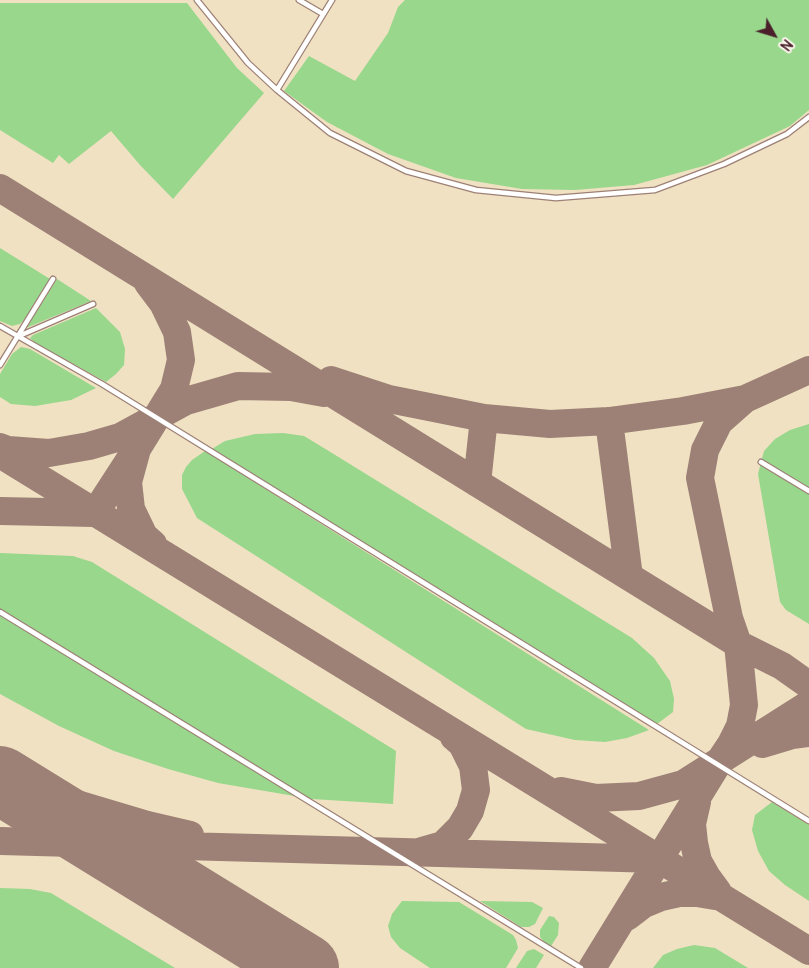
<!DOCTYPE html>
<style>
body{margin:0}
#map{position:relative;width:809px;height:968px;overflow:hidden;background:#f0e1c2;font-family:Pangolin,sans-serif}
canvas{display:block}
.north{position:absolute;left:749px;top:10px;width:50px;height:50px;-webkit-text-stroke:4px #fbf7ec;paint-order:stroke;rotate:129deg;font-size:14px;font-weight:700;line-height:20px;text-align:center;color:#4a1f2b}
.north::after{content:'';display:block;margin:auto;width:18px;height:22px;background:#4a1f2b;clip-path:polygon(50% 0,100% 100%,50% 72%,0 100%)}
</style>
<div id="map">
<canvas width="809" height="968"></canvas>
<div class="north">N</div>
</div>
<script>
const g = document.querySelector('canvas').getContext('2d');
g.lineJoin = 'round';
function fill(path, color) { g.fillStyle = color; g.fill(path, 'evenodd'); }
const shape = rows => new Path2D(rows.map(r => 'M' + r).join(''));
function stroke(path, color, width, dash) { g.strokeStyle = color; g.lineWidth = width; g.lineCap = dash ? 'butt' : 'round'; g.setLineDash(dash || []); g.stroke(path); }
fill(shape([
 [405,0,809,0,809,110,790,126,707,165,634,185,575,190,522,189,456,178,388,154,327,122,284,91,309,56,355,81,388,33,398,7],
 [0,3,187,3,237,68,264,93,173,199,140,165,111,131,69,164,59,155,53,163,0,130],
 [0,248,50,279,27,317,20,324,12,326,0,321],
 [57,279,91,301,26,328],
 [96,308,120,332,125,349,124,365,116,374,106,382,35,343,30,338,33,335],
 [21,347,30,349,96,388,71,400,35,406,11,404,0,397,0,374,12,354],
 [809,424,809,624,786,610,780,602,758,474,764,451,775,439,790,430],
 [283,433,304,436,332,453,632,638,654,658,670,681,674,699,673,712,657,724,212,449,225,441,255,434],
 [205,451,649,730,627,738,605,742,575,740,526,729,197,518,182,489,182,475,186,467,192,460],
 [0,553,73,556,92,562,396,751,393,804,312,799,218,783,168,769,114,751,59,726,0,694],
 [772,802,809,825,809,901,785,885,769,871,758,851,752,830,755,815],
 [0,888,30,889,51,893,175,968,0,968],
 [402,901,459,902,513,935,516,940,518,948,506,968,430,968,400,948,391,937,388,926,392,914],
 [480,901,532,902,543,908,535,924,529,927,521,927],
 [549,916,554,917,559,923,558,935,551,946,544,942,540,937,540,930],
 [694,945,715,948,748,968,653,968,663,955,677,949],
 [534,949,544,955,536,968,516,968,527,951]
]), '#98d78c');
stroke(shape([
 [0,188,738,644,782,666,809,685],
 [148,283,163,303,177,332,181,360,174,389,137,449,128,482,131,509,144,536,153,544],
 [331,380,389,399,484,418,550,424,609,421,683,411,745,399,809,370],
 [609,421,629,577],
 [0,447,8,450,49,453,89,446,120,437,186,401,238,386,291,387,324,393],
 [0,454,809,951],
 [477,483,484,418],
 [0,511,94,513],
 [95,513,130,459],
 [762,744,792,735,809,733],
 [0,772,36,789,80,805,147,825,190,835],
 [561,791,596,798,639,796,683,784,809,704],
 [697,802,692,824,694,843,698,861,707,877,718,892],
 [0,841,658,859],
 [422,851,443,845,460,828,470,811,476,790,473,766,462,744,454,737],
 [627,917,644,904,661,897,679,893,697,893,715,896],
 [592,968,717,765,731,744,740,726,744,705,738,644,729,618,700,478,705,450,719,422,745,399]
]), '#9d8076', 28);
stroke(shape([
 [0,780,305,968]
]), '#9d8076', 68);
const service = shape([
 [197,0,248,63,277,90,332,0],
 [299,0,323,14],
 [277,90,330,133,406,171,476,190,556,198,655,190,724,164,787,134,809,117],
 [0,326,102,384,809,821],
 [19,336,93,304],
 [0,365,53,279],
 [761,462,809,491],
 [0,612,581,968]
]);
stroke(service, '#9d8076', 7);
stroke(service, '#fff', 4.5);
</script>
